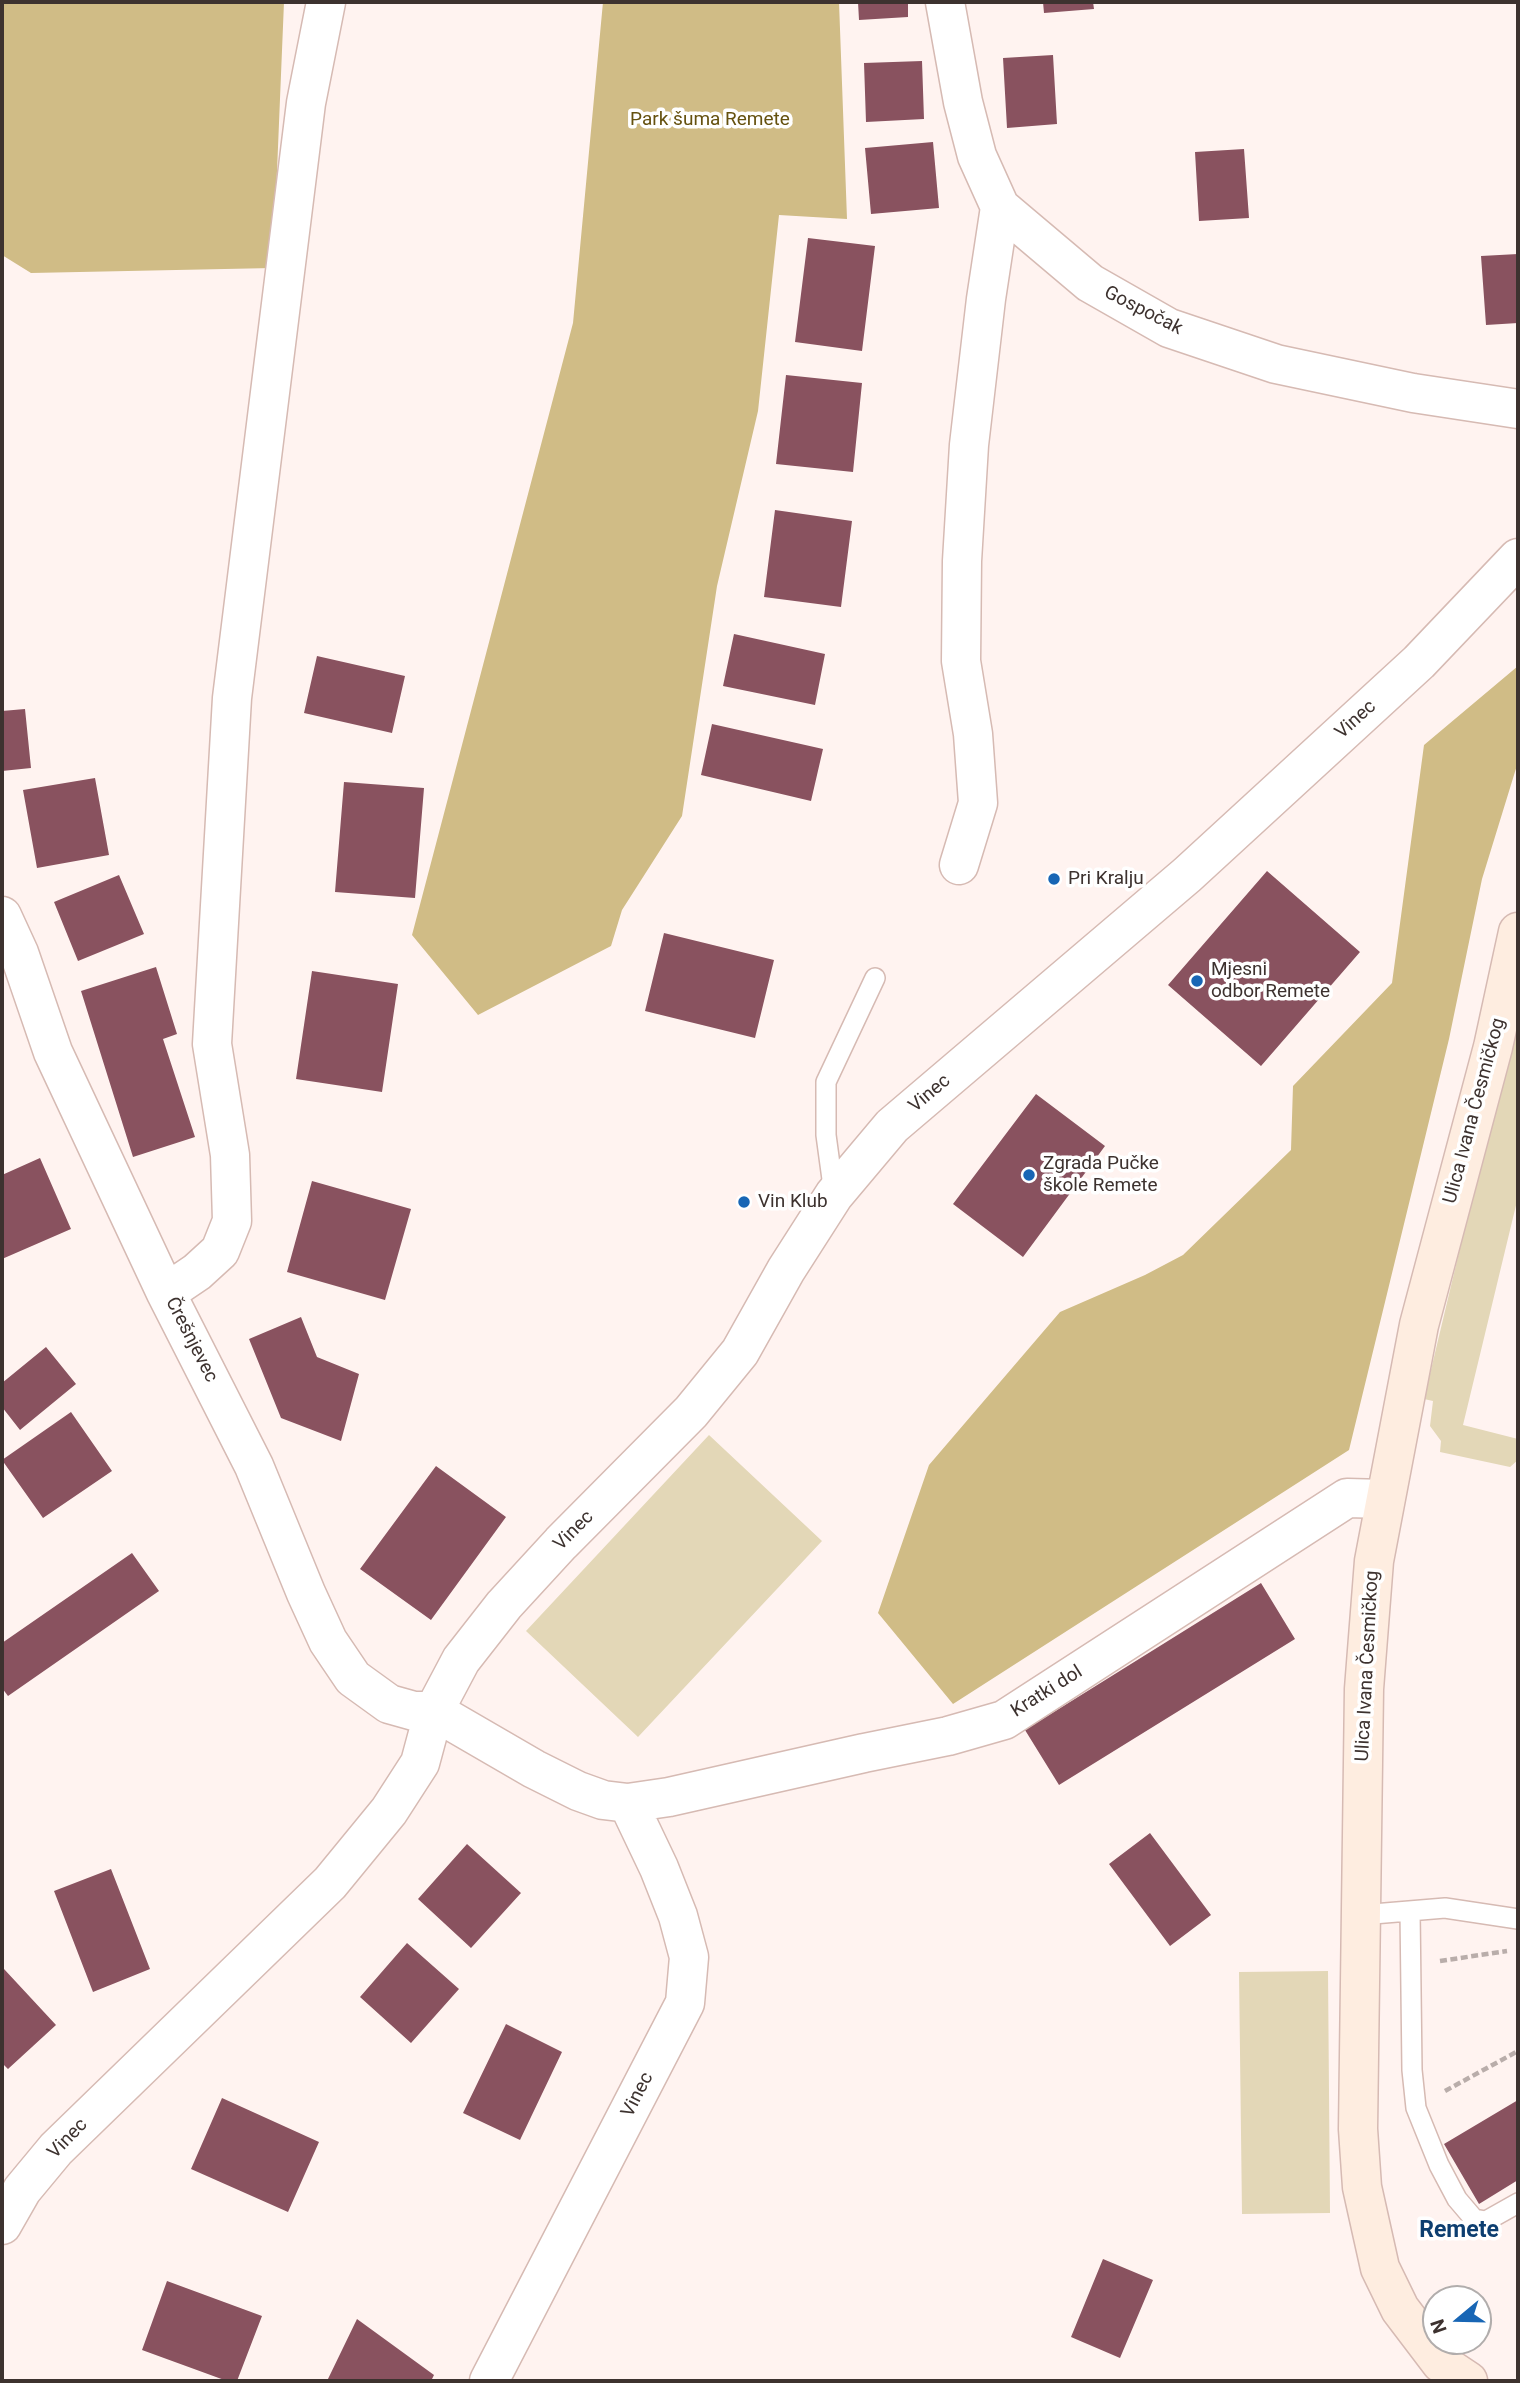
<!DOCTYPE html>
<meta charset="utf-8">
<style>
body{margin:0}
#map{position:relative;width:1520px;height:2383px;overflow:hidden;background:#fff3f0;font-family:Roboto,sans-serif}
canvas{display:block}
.frame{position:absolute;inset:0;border:4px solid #3d322f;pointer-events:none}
.north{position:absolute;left:1422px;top:2285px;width:70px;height:70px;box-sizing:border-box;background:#fff;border:2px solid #b1adac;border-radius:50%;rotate:251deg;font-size:19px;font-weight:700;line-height:28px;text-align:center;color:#3d322f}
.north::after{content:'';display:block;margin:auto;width:24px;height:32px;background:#1866b5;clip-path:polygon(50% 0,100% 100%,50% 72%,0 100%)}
</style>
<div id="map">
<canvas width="1520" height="2383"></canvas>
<div class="frame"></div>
<div class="north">N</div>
</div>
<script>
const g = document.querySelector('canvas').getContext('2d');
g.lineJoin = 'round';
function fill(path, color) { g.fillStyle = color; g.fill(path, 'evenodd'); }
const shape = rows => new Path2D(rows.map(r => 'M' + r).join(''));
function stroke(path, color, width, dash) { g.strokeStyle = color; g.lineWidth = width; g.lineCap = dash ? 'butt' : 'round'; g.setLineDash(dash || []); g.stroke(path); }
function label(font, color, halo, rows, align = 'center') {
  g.font = font + ' Roboto,sans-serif'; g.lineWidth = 7; g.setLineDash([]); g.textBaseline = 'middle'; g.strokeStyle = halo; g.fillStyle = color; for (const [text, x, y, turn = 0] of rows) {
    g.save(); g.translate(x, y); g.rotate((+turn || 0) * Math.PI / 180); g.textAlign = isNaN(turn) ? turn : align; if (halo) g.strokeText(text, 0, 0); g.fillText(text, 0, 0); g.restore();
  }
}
fill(shape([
 [1518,1005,1518,1197,1463,1425,1518,1439,1518,1460,1510,1467,1440,1452,1441,1441,1430,1426,1433,1401,1424,1399],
 [709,1435,822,1541,638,1737,526,1631],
 [1328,1971,1330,2213,1242,2214,1239,1972]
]), '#e3d7b7');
fill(shape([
 [2,2,284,2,273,268,31,273,2,255],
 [603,2,839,2,847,219,779,215,758,411,717,586,682,816,622,910,611,946,478,1015,412,935,573,323],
 [1518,666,1518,762,1482,879,1449,1039,1349,1450,953,1704,878,1613,929,1465,1060,1312,1145,1275,1183,1255,1291,1150,1293,1086,1392,983,1424,745]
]), '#d0bc86');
fill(shape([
 [858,2,908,2,908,17,859,20],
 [1043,2,1093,2,1094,9,1044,13],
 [1053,55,1057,124,1007,128,1003,58],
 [922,61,924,119,866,122,864,63],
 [933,142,939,208,871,214,865,148],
 [1244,149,1249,218,1199,221,1195,152],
 [808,238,875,246,862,351,795,342],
 [1518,254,1518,323,1486,325,1481,256],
 [786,375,862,383,853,472,776,464],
 [775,510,852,521,841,607,764,597],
 [734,634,825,654,815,705,723,686],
 [317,656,405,676,392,733,304,713],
 [25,709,31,768,2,771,2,711],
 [712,724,823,749,811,801,701,775],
 [95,778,109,855,37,868,23,790],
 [344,782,424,788,415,898,335,892],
 [1267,871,1360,952,1261,1066,1168,985],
 [119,875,144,934,78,961,54,902],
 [664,933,774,960,755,1038,645,1011],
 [156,967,177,1034,163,1039,195,1137,133,1157,81,991],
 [312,971,398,984,382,1092,296,1079],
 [1036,1094,1105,1146,1023,1257,953,1204],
 [40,1158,71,1229,2,1259,2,1175],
 [312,1181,411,1209,385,1300,287,1272],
 [301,1317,317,1357,359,1374,341,1441,281,1418,249,1339],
 [46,1347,76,1384,20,1430,2,1407,2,1383],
 [71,1412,112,1471,43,1518,2,1460],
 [436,1466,506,1517,431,1620,360,1569],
 [132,1553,159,1591,8,1696,2,1688,2,1643],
 [1261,1583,1295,1639,1059,1785,1025,1730],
 [1150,1833,1211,1915,1170,1946,1109,1864],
 [467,1844,521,1893,471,1948,418,1899],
 [111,1869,150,1969,93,1992,54,1891],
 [407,1943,459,1989,411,2043,360,1997],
 [4,1969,56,2025,8,2069,2,2063,2,1971],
 [506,2024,562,2052,520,2140,463,2113],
 [222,2098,319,2142,288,2212,191,2169],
 [1518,2100,1518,2180,1479,2204,1444,2144],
 [1103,2259,1153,2280,1120,2358,1071,2337],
 [167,2281,262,2316,237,2381,227,2381,142,2350],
 [357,2319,434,2375,431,2381,327,2381]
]), '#89525f');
const service = shape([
 [834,1194,826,1135,826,1082,875,978],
 [1410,1911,1412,2070,1416,2108,1439,2165,1457,2199,1474,2219,1486,2221,1518,2203],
 [1361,1915,1445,1908,1518,1919]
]);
const minor = shape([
 [945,2,963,102,977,156,1000,207,1090,283,1169,328,1276,364,1413,393,1518,409],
 [959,865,978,803,973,734,961,661,962,561,969,445,986,299,1000,207],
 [2,916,19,953,53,1052,166,1293,254,1466,306,1593,328,1641,353,1678,389,1704,414,1711,434,1711,534,1769,578,1791,603,1800,628,1803,659,1868,678,1916,689,1957,685,2003,489,2381],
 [166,1293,197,1272,220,1251,232,1221,230,1155,212,1044,232,698,306,103,326,2],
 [628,1803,669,1797,864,1753,948,1736,1004,1720,1347,1498,1385,1499],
 [2,2225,22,2190,56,2149,330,1883,389,1811,420,1763,434,1711,461,1660,504,1605,561,1543,691,1412,740,1352,786,1270,834,1195,892,1126,1187,875,1419,662,1518,558]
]);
const secondary = shape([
 [1468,2381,1441,2363,1400,2309,1380,2268,1362,2187,1358,2129,1364,1689,1374,1561,1419,1325,1493,1047,1518,932]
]);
stroke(service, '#d6bab3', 22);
stroke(minor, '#d6bab3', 41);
stroke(secondary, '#d6bab3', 41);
stroke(shape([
 [1440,1961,1507,1951],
 [1445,2091,1518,2051]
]), '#b9adaa', 4.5, [7, 3.5]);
stroke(service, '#fff', 19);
stroke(minor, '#fff', 38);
stroke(secondary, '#feede0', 38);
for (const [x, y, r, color] of [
 [1054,879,7,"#1866b5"],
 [1197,981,7,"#1866b5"],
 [1029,1175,7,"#1866b5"],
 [744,1202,7,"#1866b5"]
]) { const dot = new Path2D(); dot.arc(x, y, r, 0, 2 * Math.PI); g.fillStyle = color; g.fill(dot); stroke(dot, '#fff', 2.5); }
label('19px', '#65510f', '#fff', [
 ["Park šuma Remete",710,120]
]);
label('19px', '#3d322f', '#fff', [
 ["Gospočak",1143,311,27],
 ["Vinec",1356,720,-42],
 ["Vinec",930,1094,-40],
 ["Ulica Ivana Česmičkog",1475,1111,-75],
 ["Črešnjevec",191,1340,63],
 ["Vinec",574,1531,-45],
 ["Ulica Ivana Česmičkog",1368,1666,-87],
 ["Kratki dol",1047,1692,-32],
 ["Vinec",638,2095,-63],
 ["Vinec",68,2139,-46]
]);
label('19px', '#3d322f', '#fff', [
 ["Pri Kralju",1068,879],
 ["Mjesni",1211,970],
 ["odbor Remete",1211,992],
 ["Zgrada Pučke",1043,1164],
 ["škole Remete",1043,1186],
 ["Vin Klub",758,1202]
], 'left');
label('bold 23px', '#0d3e70', '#fff', [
 ["Remete",1459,2231]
]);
</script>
